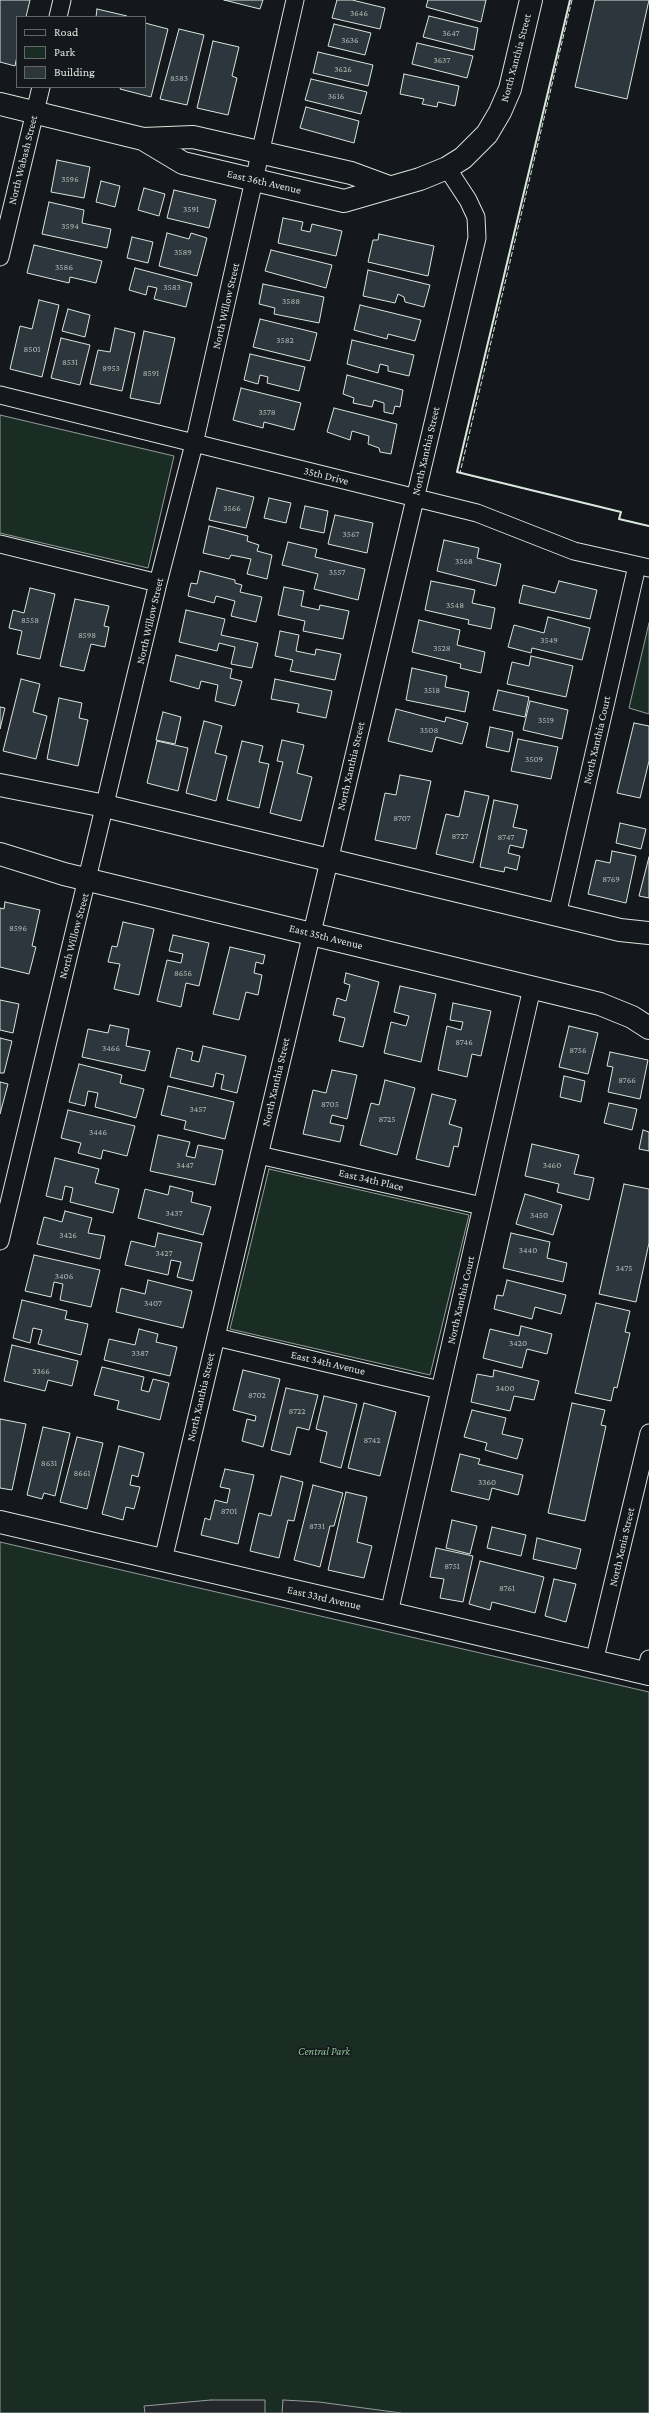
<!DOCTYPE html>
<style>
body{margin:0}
#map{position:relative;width:649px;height:2413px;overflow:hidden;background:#14181c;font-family:"Crimson Pro",serif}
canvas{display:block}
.legend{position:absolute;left:16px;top:16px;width:130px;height:72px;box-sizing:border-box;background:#14181c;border:1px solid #626a69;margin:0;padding:5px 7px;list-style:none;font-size:12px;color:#d8e6dc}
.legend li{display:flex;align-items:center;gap:8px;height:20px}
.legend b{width:20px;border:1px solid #626a69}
</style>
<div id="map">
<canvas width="649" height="2413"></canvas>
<ul class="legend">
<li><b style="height:5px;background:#14181c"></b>Road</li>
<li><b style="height:11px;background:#1a2d24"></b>Park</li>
<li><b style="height:11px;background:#2c363c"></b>Building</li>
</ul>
</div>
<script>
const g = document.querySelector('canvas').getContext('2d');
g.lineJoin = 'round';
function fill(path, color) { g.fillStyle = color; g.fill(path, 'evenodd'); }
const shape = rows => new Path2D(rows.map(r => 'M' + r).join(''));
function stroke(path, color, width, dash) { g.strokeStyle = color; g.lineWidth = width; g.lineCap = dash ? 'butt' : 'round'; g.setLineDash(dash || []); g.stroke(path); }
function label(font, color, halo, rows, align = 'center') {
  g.font = font + ' "Crimson Pro",serif'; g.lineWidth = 3; g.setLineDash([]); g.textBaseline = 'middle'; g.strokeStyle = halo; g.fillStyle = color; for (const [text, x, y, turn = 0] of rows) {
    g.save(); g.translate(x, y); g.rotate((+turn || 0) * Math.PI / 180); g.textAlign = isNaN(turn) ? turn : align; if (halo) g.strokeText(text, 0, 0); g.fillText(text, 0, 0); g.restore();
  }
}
const green = shape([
 [0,415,174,456,148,568,0,533,0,415],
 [649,623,649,714,629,708,649,623],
 [269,1169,469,1215,430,1375,230,1329,269,1169],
 [0,1542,649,1692,649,2413,0,2413,0,1542]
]);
fill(green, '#1a2d24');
stroke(green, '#939e99', 1);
const parking = shape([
 [211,2400,265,2400,265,2413,145,2413,144,2406,211,2400],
 [283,2400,319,2402,401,2413,282,2413,283,2400]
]);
fill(parking, '#24282b');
stroke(parking, '#939e99', 1);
const building = shape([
 [0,0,30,0,26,17,17,17,17,56,15,66,0,62,0,0],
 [224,0,263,0,260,9,224,0],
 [337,0,352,0,385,8,380,29,332,18,337,0],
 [428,0,486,0,481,22,426,7,428,0],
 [595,0,649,0,627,99,575,87,595,0],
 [97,9,127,16,126,17,96,17,97,9],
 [429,16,478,28,474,50,423,37,429,16],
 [145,23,168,29,151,97,120,89,121,87,145,87,145,23],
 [334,24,371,33,365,55,328,46,334,24],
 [179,29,204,35,187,105,160,99,179,29],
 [213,41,239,47,232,76,237,78,228,115,197,108,213,41],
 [417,43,473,56,467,78,412,64,417,43],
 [318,52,373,65,368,86,313,73,318,52],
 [404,74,459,86,455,106,438,102,437,107,422,104,424,99,400,94,404,74],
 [311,79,367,92,361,114,305,100,311,79],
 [306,107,359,121,354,143,300,128,306,107],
 [57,160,90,167,84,198,51,192,57,160],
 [101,181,120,186,115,207,96,202,101,181],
 [144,188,165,194,159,216,138,210,144,188],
 [174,190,216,200,209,228,167,218,174,190],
 [49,202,84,210,82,223,111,229,107,248,42,234,49,202],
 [283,218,303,222,301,230,310,232,312,224,342,231,336,256,278,243,283,218],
 [167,233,189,239,191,233,207,238,197,276,159,266,167,233],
 [379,234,434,246,428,276,368,262,373,240,378,240,379,234],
 [132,237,153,242,148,263,127,258,132,237],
 [34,245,102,261,96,283,70,277,69,283,27,273,34,245],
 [271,250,332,265,326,288,265,271,271,250],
 [135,268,192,283,186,307,154,299,157,288,148,286,146,295,129,290,135,268],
 [368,270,430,285,424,307,405,302,404,297,398,294,395,303,363,296,368,270],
 [263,284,324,297,319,323,274,314,275,308,259,304,263,284],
 [39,300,59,305,42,377,10,369,20,326,32,329,39,300],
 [360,305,421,320,415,341,388,334,387,339,354,330,360,305],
 [68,309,90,315,85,337,62,331,68,309],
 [260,319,317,333,310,361,253,347,260,319],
 [115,328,135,333,122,391,90,384,98,350,110,352,115,328],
 [144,331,175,338,160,404,130,398,144,331],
 [61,338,90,345,80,385,51,378,61,338],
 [352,340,414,355,409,376,388,371,388,366,380,364,378,373,347,364,352,340],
 [250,354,305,367,299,391,267,383,268,377,260,375,258,384,244,380,250,354],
 [347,375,403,390,400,407,395,406,393,414,384,412,384,403,374,400,372,407,353,403,354,398,343,394,347,375],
 [241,388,301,403,294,430,264,422,263,428,233,420,241,388],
 [334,408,397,424,391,454,380,452,379,448,368,444,369,436,352,431,350,440,327,432,334,408],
 [217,488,254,497,246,528,209,520,217,488],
 [269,498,291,503,286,523,264,518,269,498],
 [305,506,328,511,324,533,300,528,305,506],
 [335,515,373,523,367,553,328,544,335,515],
 [209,526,248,536,247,541,259,545,257,551,272,555,267,579,247,574,251,559,231,555,229,559,203,553,209,526],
 [444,540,479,548,477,558,501,564,496,586,437,571,444,540],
 [288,542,317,549,315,557,365,569,358,600,314,589,318,574,282,565,288,542],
 [200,571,235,580,235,583,242,585,240,592,262,597,256,622,231,616,235,601,216,596,214,603,188,596,191,583,197,584,200,571],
 [431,581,475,590,472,603,495,608,491,629,468,624,469,620,425,610,431,581],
 [559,581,597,590,590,619,519,603,523,585,555,593,559,581],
 [284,587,304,591,301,606,319,610,320,605,349,611,343,639,303,631,305,621,278,615,284,587],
 [30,588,55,594,40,659,17,654,22,631,9,628,13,610,24,613,30,588],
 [75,599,109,606,104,626,109,627,105,647,91,644,84,671,60,666,75,599],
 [186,610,225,619,221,635,258,643,252,668,231,664,235,647,219,643,217,651,179,642,186,610],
 [548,617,590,628,582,660,532,648,531,653,508,647,514,625,544,633,548,617],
 [419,620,460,630,457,645,485,652,481,673,460,668,461,664,412,652,419,620],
 [280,631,299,635,296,651,315,655,316,649,341,654,335,680,290,671,293,660,275,656,280,631],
 [176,655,232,669,230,678,242,681,235,706,215,701,218,685,201,681,199,689,170,681,176,655],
 [531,656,573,666,566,697,507,684,512,662,529,666,531,656],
 [412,668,447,676,445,687,469,692,465,712,406,700,412,668],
 [21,679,40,684,33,712,47,716,36,759,3,751,21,679],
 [275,679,332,691,326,718,297,712,299,704,271,699,275,679],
 [498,690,529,697,525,717,493,710,498,690],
 [59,698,82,703,79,718,88,720,78,766,47,759,59,698],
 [530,701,568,710,562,739,523,730,530,701],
 [0,707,5,708,0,729,0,707],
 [396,709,445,722,446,717,468,723,462,744,436,737,432,752,388,741,396,709],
 [163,712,181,717,175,744,156,740,163,712],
 [204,721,222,726,215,753,227,756,216,801,186,793,204,721],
 [634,723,649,726,649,761,640,798,617,793,634,723],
 [490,727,513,732,509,752,486,747,490,727],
 [518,739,558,747,551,779,511,771,518,739],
 [282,740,304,745,297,773,312,777,301,821,270,813,283,762,277,761,282,740],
 [157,741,188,748,178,791,147,783,157,741],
 [242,741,263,746,259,762,269,764,259,808,227,800,242,741],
 [400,775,431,781,416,849,375,840,385,793,396,795,400,775],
 [465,791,489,796,473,863,436,854,446,814,459,817,465,791],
 [494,800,518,805,513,827,527,830,523,848,510,845,508,853,520,856,517,870,505,867,504,872,480,867,494,800],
 [620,823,646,829,641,849,616,843,620,823],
 [612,851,636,856,626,903,588,894,596,860,610,863,612,851],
 [649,857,649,898,639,896,649,857],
 [5,902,40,910,32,946,36,947,29,974,0,967,0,908,4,909,5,902],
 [123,922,154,929,139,995,114,989,120,964,108,962,112,946,117,947,123,922],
 [173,935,209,943,199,986,186,983,181,1007,157,1001,167,960,181,963,183,954,169,951,173,935],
 [230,947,265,955,263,964,256,962,254,973,262,975,258,995,246,992,239,1020,213,1014,230,947],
 [346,973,379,982,363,1047,339,1041,345,1018,333,1015,337,998,346,1001,350,985,344,983,346,973],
 [400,986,436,994,421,1062,384,1053,391,1022,406,1026,409,1016,394,1012,400,986],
 [0,1000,19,1004,13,1033,0,1030,0,1000],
 [453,1003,491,1011,481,1056,472,1054,467,1077,438,1070,447,1026,461,1030,463,1022,450,1020,453,1003],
 [110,1025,129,1029,126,1046,150,1051,145,1071,82,1057,88,1029,108,1033,110,1025],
 [569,1026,598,1033,588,1074,559,1067,569,1026],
 [0,1038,12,1041,4,1073,0,1073,0,1038],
 [203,1046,246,1056,237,1093,221,1089,224,1075,216,1073,213,1087,170,1077,177,1048,193,1052,191,1060,199,1062,203,1046],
 [610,1052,648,1060,640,1099,608,1092,613,1067,607,1066,610,1052],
 [79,1064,122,1075,120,1083,144,1089,136,1118,95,1107,98,1093,88,1091,85,1106,69,1102,79,1064],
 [332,1070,357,1075,347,1119,332,1115,330,1123,344,1126,340,1142,303,1134,313,1090,326,1093,332,1070],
 [564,1076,585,1081,581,1102,560,1097,564,1076],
 [385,1080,415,1088,397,1155,360,1145,371,1103,379,1105,385,1080],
 [0,1082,8,1084,0,1114,0,1082],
 [168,1086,234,1102,225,1139,184,1129,186,1121,161,1115,168,1086],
 [432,1094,456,1100,449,1124,462,1128,458,1147,454,1146,449,1167,416,1159,432,1094],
 [609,1103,637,1109,632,1130,604,1123,609,1103],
 [68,1110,135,1126,127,1156,103,1150,101,1159,78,1153,81,1143,61,1138,68,1110],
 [643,1130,649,1132,649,1151,639,1149,643,1130],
 [158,1135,190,1142,186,1156,195,1158,198,1145,223,1150,215,1185,150,1171,158,1135],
 [532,1144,579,1155,574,1174,594,1178,589,1200,557,1192,559,1184,525,1176,532,1144],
 [55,1158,99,1169,95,1183,119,1189,113,1213,70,1202,73,1188,65,1186,62,1200,46,1196,55,1158],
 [624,1184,649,1189,649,1243,636,1302,599,1294,624,1184],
 [170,1186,193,1192,191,1202,211,1207,203,1235,138,1218,145,1189,168,1195,170,1186],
 [525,1194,562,1205,553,1235,516,1224,525,1194],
 [65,1211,92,1218,88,1233,105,1236,100,1259,37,1244,44,1217,62,1222,65,1211],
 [158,1233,202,1243,193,1281,177,1277,181,1262,171,1260,168,1275,125,1265,131,1241,155,1247,158,1233],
 [511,1233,550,1242,547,1258,567,1263,563,1282,503,1268,511,1233],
 [34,1255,100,1270,91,1307,60,1300,63,1284,54,1282,51,1297,25,1291,34,1255],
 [148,1280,192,1291,183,1328,116,1312,121,1288,145,1294,148,1280],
 [507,1280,566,1295,561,1314,535,1307,532,1319,494,1309,497,1295,503,1296,507,1280],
 [22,1300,67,1311,65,1319,88,1324,81,1355,38,1344,42,1330,33,1328,30,1343,13,1338,22,1300],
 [596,1303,630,1311,625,1332,630,1333,617,1388,614,1387,611,1401,575,1393,596,1303],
 [521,1326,552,1334,547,1354,527,1349,522,1368,483,1358,490,1329,519,1336,521,1326],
 [139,1329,158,1334,156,1342,177,1347,170,1376,104,1360,109,1339,135,1345,139,1329],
 [12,1345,78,1361,72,1386,48,1380,45,1391,4,1381,12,1345],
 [102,1367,144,1377,141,1390,149,1392,153,1379,169,1383,160,1420,117,1409,119,1401,94,1395,102,1367],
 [243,1370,280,1379,263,1447,242,1441,247,1419,255,1421,256,1416,233,1410,243,1370],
 [494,1370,539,1381,534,1400,514,1396,510,1411,471,1402,477,1374,493,1377,494,1370],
 [286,1388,318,1395,309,1430,297,1427,290,1455,271,1450,286,1388],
 [324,1396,357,1404,341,1468,320,1462,327,1432,316,1429,324,1396],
 [364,1403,396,1412,380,1476,348,1468,364,1403],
 [572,1403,605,1410,601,1425,606,1426,585,1521,548,1513,572,1403],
 [472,1410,506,1418,502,1434,523,1439,517,1459,485,1450,487,1443,464,1437,472,1410],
 [0,1419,26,1424,12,1490,0,1488,0,1419],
 [43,1427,70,1433,55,1496,44,1493,42,1499,27,1495,43,1427],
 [77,1437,103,1443,87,1509,60,1502,77,1437],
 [119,1446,144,1453,138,1477,132,1475,130,1485,140,1487,134,1509,126,1507,123,1520,102,1514,119,1446],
 [460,1454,480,1459,478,1464,523,1475,518,1495,492,1488,489,1500,451,1491,460,1454],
 [225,1469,254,1475,238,1544,201,1535,205,1518,210,1520,215,1500,227,1503,230,1489,220,1487,225,1469],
 [281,1476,303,1482,294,1521,288,1520,279,1558,250,1551,259,1513,271,1516,281,1476],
 [313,1485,343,1493,334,1526,330,1526,320,1567,294,1560,313,1485],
 [346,1492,367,1497,357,1542,372,1546,364,1578,328,1570,346,1492],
 [452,1520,477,1526,470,1554,446,1548,452,1520],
 [492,1527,526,1535,521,1556,487,1548,492,1527],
 [537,1538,581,1549,576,1569,533,1559,537,1538],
 [436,1548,473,1556,463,1602,440,1598,444,1579,430,1577,436,1548],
 [480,1561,544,1577,535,1613,492,1602,490,1610,469,1604,480,1561],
 [554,1579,576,1584,566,1622,545,1616,554,1579]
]);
fill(building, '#2c363c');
stroke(building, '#d8e6dc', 1);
const minor = shape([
 [58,17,62,0],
 [0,257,41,87],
 [0,395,477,513,574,551,649,568],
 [0,544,158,583],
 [557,915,637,566],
 [259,1155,482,1206],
 [0,1241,158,583,194,444,295,0],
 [216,1337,440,1390],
 [163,1560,477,238,476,217,468,200,447,168],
 [389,1613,532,988],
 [594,1662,649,1433],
 [646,1673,649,1659]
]);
const tertiary = shape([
 [0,104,143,139,193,137,351,173,389,187],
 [143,139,183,163,344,201,420,179,447,168,463,158,487,134,500,112,510,89,531,0],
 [0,785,105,806,620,930,649,933],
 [0,854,64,874,600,1004,632,1017,649,1028],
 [0,1522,649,1674]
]);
stroke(minor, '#d8e6dc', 19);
stroke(tertiary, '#d8e6dc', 24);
stroke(minor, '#14181c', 17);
stroke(tertiary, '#14181c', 22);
stroke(shape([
 [572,0,460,473,621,512,619,519,649,526]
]), '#d8e6dc', 1, [5, 2]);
stroke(shape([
 [570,0,457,472,621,512,619,519,649,526]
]), '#d8e6dc', 2);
label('9px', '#adbab4', null, [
 ["3646",359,13],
 ["3647",451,33],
 ["3636",350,40],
 ["3637",442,60],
 ["3626",343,69],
 ["8583",179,78],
 ["3616",336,96],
 ["3596",70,179],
 ["3591",191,209],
 ["3594",70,226],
 ["3589",183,252],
 ["3586",64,267],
 ["3583",172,287],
 ["3588",291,301],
 ["3582",285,340],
 ["8501",32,349],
 ["8531",70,362],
 ["8953",111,368],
 ["8591",151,373],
 ["3578",267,412],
 ["3566",232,508],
 ["3567",351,534],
 ["3568",464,561],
 ["3557",337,572],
 ["3548",455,605],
 ["8558",30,620],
 ["8598",87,635],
 ["3549",549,640],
 ["3528",442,648],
 ["3518",432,690],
 ["3519",546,720],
 ["3508",429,730],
 ["3509",534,759],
 ["8707",402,818],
 ["8727",460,836],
 ["8747",506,837],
 ["8769",611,879],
 ["8596",18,928],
 ["8656",183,973],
 ["8746",464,1042],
 ["3466",111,1048],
 ["8756",578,1050],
 ["8766",627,1080],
 ["8705",330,1104],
 ["3457",198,1109],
 ["8725",387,1119],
 ["3446",98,1132],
 ["3447",185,1165],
 ["3460",552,1165],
 ["3437",174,1213],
 ["3450",539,1215],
 ["3426",68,1235],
 ["3440",528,1250],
 ["3427",164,1253],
 ["3475",624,1268],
 ["3406",64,1276],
 ["3407",153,1303],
 ["3420",518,1343],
 ["3387",140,1353],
 ["3366",41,1371],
 ["3400",505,1388],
 ["8702",257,1395],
 ["8722",297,1411],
 ["8742",372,1440],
 ["8631",49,1463],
 ["8661",82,1473],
 ["3360",487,1482],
 ["8701",229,1511],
 ["8731",317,1526],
 ["8751",452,1566],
 ["8761",507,1588]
]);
label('11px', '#d8e6dc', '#14181c', [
 ["North Xanthia Street",516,58,-75],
 ["North Wabash Street",23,160,-76],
 ["East 36th Avenue",264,182,13],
 ["North Willow Street",226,306,-77],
 ["North Xanthia Street",426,451,-77],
 ["35th Drive",326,476,14],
 ["North Willow Street",150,621,-77],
 ["North Xanthia Court",597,740,-77],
 ["North Xanthia Street",351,766,-77],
 ["North Willow Street",74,936,-75],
 ["East 35th Avenue",326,937,14],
 ["North Xanthia Street",276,1082,-77],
 ["East 34th Place",371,1180,13],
 ["North Xanthia Court",461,1300,-77],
 ["East 34th Avenue",328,1363,13],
 ["North Xanthia Street",201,1397,-77],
 ["North Xenia Street",622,1547,-77],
 ["East 33rd Avenue",324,1598,13]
]);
label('italic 11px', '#8ac095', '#14181c', [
 ["Central Park",324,2052]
]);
</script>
